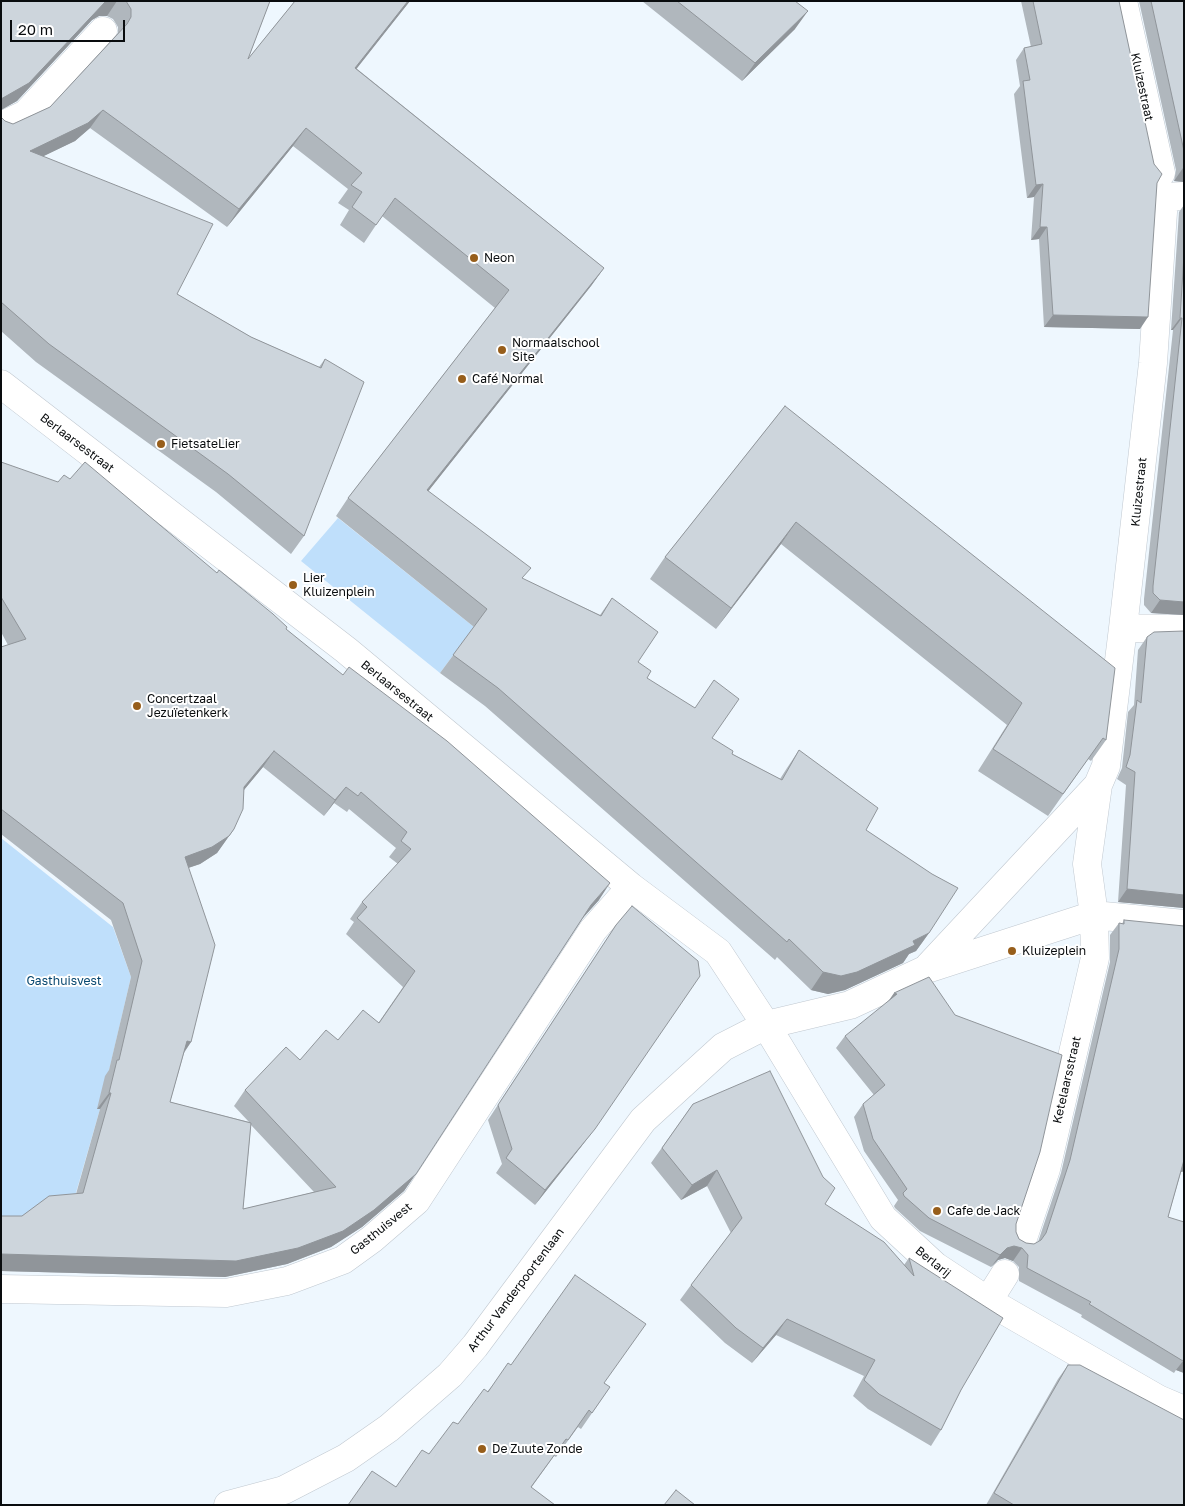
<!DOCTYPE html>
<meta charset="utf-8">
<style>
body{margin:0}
#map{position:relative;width:1185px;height:1506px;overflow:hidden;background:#eef7fe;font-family:"Golos Text",sans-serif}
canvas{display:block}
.frame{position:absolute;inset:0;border:2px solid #090c0e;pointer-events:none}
.scale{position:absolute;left:10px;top:20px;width:115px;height:22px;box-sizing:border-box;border:2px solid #090c0e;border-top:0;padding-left:6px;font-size:15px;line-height:18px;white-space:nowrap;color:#090c0e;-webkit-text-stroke:4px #fff;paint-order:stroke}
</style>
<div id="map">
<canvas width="1185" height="1506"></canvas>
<div class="frame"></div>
<div class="scale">20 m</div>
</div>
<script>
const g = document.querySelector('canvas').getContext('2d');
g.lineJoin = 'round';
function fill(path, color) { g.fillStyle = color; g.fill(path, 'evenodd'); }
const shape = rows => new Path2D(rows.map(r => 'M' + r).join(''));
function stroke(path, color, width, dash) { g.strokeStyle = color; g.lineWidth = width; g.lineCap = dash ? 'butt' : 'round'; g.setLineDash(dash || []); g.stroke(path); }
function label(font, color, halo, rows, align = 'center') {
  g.font = font + ' "Golos Text",sans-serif'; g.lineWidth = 4; g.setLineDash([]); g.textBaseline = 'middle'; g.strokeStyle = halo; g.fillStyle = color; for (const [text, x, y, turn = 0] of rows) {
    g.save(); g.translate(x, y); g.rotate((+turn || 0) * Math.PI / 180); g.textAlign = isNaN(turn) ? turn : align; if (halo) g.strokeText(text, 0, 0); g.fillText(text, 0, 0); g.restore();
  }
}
fill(shape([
 [338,518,474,627,440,673,301,561],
 [1,838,113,927,131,977,100,1109,69,1217,1,1233]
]), '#bfdffb');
const minor = shape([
 [1123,1,1161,173],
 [1,126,26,114,103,31],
 [1,384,346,650,631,887,718,952,766,1025,883,1218,935,1266,988,1301,1158,1399,1184,1410],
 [1123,628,1184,629],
 [929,966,1098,785],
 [1022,1241,1046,1169,1095,958,1094,915,1087,864,1098,785,1106,766,1123,628,1153,363,1164,197,1184,196],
 [1,1289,226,1293,287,1281,343,1260,372,1239,416,1201,593,930,631,887],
 [988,1301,1005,1274],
 [228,1505,284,1490,346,1458,389,1428,450,1375,475,1346,643,1120,723,1047,766,1025,850,1005,927,969,1094,915,1184,924]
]);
stroke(minor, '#c0c8d0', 29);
stroke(minor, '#fff', 28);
fill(shape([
 [1,1,270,1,248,59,295,1,410,1,356,68,604,268,591,286,428,491,523,579,600,615,612,598,638,662,647,678,712,738,732,754,780,779,787,768,799,750,866,830,929,933,916,951,909,954,903,963,845,990,828,994,811,990,777,957,775,960,485,706,440,673,474,627,336,516,348,498,495,308,382,216,364,243,340,225,349,210,338,203,348,189,293,146,227,227,90,128,75,141,43,156,177,294,251,337,319,367,325,359,304,536,291,554,216,492,36,362,1,331,1,117,5,121,13,124,50,107,118,33,118,27,113,19,107,16,99,16,92,20,17,101,1,110],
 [642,1,795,1,795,29,742,81],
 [1021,1,1119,1,1157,183,1140,329,1044,327,1039,239,1031,240,1034,197,1027,198,1014,94,1020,86,1016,60,1024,48,1031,47],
 [1139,1,1184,1,1184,182,1174,181,1176,170],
 [1184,205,1184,615,1151,613,1144,605,1144,599,1173,330,1171,330,1179,212],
 [785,406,1106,740,1091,761,1088,759,1048,816,978,771,1007,725,781,544,716,629,650,579,665,557],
 [1,462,217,573,286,629,599,900,583,918,404,1191,362,1227,331,1247,287,1264,225,1277,1,1271,1,1216,22,1216,76,1194,100,1109,97,1109,105,1076,109,1070,131,977,111,920,1,834,1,647,8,645,1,632],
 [263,767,324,816,334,803,347,812,349,809,396,848,389,857,398,864,362,902,350,919,354,922,346,934,403,987,379,1022,338,1040,300,1060,245,1090,234,1106,249,1122,170,1102,184,1053,191,1042,188,868,200,864,217,853,222,846,234,829,244,790],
 [251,1125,314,1192,243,1209],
 [1184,631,1184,908,1118,902,1126,785,1117,779,1122,768,1128,712,1134,705,1138,650,1147,637],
 [1124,920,1182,1172,1181,1172,1168,1217,1184,1373,1176,1370,1174,1373,1081,1317,1082,1315,1019,1281,1019,1267,1013,1261,1005,1258,998,1260,991,1267,920,1231,895,1208,894,1206,898,1200,864,1151,854,1117,863,1104,874,1095,836,1048,845,1036,1016,1224,1016,1232,1019,1239,1026,1243,1034,1244,1038,1242,1061,1173,1110,962,1110,935,1119,923,1122,924],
 [616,925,584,1143,535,1205,496,1173,502,1164,488,1120],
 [693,1104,904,1265,909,1258,961,1390,941,1430,931,1446,868,1409,853,1396,864,1376,776,1335,752,1363,725,1343,680,1300,691,1285,731,1233,707,1186,681,1200,651,1163],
 [511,1365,604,1383,610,1387,581,1429,578,1427,556,1457,554,1456,531,1488,396,1487,458,1424],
 [1068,1365,1184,1505,986,1505,1058,1379]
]), '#b0b7bd');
fill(shape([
 [106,1,117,1,107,16,99,16,92,20,17,101,1,110,1,99],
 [408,1,410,1,343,86,355,68],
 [808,11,795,29,742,81,755,63],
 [103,110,90,128,75,141,17,169,30,151],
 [306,128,293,146,227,227,239,209],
 [1183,168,1184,168,1184,182,1174,181],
 [1043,184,1034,197,1027,198,1036,185],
 [1040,227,1047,227,1039,239,1031,240],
 [604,268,591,286,415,508,427,490],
 [1053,315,1148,317,1140,329,1044,327],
 [1180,318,1182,318,1173,330,1171,330],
 [796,522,781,544,716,629,731,608],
 [1160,600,1184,602,1184,615,1151,613],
 [274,751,263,767,233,803,244,787],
 [346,787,334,803,324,816,335,800],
 [234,829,217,853,200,864,173,873,185,857],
 [610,883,599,900,580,921,591,905],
 [1127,889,1184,895,1184,908,1118,902],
 [929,933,916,951,909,954,903,963,845,990,828,994,811,990,823,972,913,941],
 [894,993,897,994,885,1006],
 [187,1041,191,1042,180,1058],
 [109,1093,111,1093,100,1109,97,1109],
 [595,1129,584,1143,535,1205,545,1190],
 [1184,1159,1184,1171,1182,1172,1176,1170],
 [717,1170,707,1186,681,1200,692,1185],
 [416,1174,404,1191,362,1227,331,1247,287,1264,225,1277,1,1271,1,1254,236,1261],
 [1014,1246,1022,1248,1013,1261,1005,1258,998,1260,991,1267,1000,1255,1007,1248],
 [787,1319,776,1335,752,1363,763,1348],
 [1184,1357,1184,1373,1176,1370,1183,1361]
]), '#90959a');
const building = shape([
 [1,1,106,1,29,83,1,99,1,1],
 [126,1,270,1,248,59,295,1,408,1,355,68,604,268,427,490,531,568,522,578,601,616,612,598,658,632,638,662,651,671,647,678,695,708,714,680,739,699,712,738,733,751,732,754,782,780,799,750,878,808,866,830,932,874,958,888,929,933,913,941,915,945,857,972,841,976,823,972,789,939,787,942,498,688,453,655,487,609,348,498,509,290,395,198,376,225,352,207,362,192,351,185,362,173,306,128,239,209,103,110,88,123,30,151,213,224,177,294,251,337,321,368,325,359,364,382,304,536,228,474,49,344,1,302,1,117,5,121,13,124,50,107,127,24,131,17,131,9,126,1],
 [677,1,795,1,808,11,755,63,677,1],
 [1033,1,1119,1,1154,164,1162,174,1157,183,1148,317,1053,315,1047,227,1040,227,1043,184,1036,185,1023,81,1030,80,1024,48,1042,44,1033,1],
 [1151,1,1184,1,1184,151,1151,1],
 [1184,255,1184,602,1160,600,1153,593,1153,586,1182,318,1180,318,1184,255],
 [785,406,1115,668,1106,740,1103,738,1063,794,993,749,1022,703,796,522,731,608,665,557,785,406],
 [1,462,58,482,64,475,70,479,85,462,217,573,219,570,273,614,287,627,286,629,343,675,349,667,447,741,610,883,591,905,416,1174,374,1210,343,1231,298,1248,236,1261,1,1254,1,1216,22,1216,49,1196,83,1193,111,1093,109,1093,117,1060,119,1060,142,961,123,903,1,809,1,647,26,639,1,597,1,462],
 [274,751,335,800,346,787,358,796,361,792,407,832,401,841,411,849,362,902,367,907,357,918,415,971,379,1023,363,1010,338,1040,326,1030,300,1060,286,1047,245,1090,336,1187,243,1209,251,1123,170,1102,187,1041,191,1042,215,945,185,857,212,847,229,836,234,829,243,809,244,787,274,751],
 [1184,631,1184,895,1127,889,1135,772,1126,767,1130,755,1137,700,1141,703,1147,637,1154,632,1184,631],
 [632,906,698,961,700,976,595,1129,545,1190,506,1158,512,1149,498,1105,616,925,632,906],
 [1124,920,1184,926,1184,1160,1168,1217,1184,1222,1184,1357,1183,1361,1089,1304,1091,1302,1027,1268,1028,1255,1022,1248,1014,1246,1007,1248,1000,1255,929,1218,904,1196,903,1193,907,1189,873,1139,863,1104,885,1085,845,1036,897,994,894,993,929,977,955,1015,1062,1055,1040,1152,1016,1224,1016,1232,1019,1239,1026,1243,1034,1244,1041,1240,1046,1233,1070,1160,1119,949,1119,923,1124,924,1124,920],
 [770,1071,823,1177,835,1188,825,1204,884,1242,914,1276,909,1258,1003,1318,961,1390,941,1430,879,1394,864,1380,875,1360,787,1319,763,1348,736,1328,691,1285,742,1218,717,1170,692,1185,662,1148,693,1104,770,1071],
 [575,1275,646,1324,604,1383,610,1387,592,1413,589,1410,568,1440,566,1439,531,1487,555,1505,348,1505,372,1471,396,1487,422,1450,429,1454,453,1422,458,1424,484,1389,488,1392,508,1363,511,1365,575,1275],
 [1068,1365,1080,1365,1184,1420,1184,1505,1014,1505,994,1493,1068,1365],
 [676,1490,695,1505,664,1505,676,1490]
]);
fill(building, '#cdd5dc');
stroke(building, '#90959a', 1);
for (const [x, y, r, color] of [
 [474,258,5,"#975e1b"],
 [502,350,5,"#975e1b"],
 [462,379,5,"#975e1b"],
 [161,444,5,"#975e1b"],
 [293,585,5,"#975e1b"],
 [137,706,5,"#975e1b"],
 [1012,951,5,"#975e1b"],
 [937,1211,5,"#975e1b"],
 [482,1449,5,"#975e1b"]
]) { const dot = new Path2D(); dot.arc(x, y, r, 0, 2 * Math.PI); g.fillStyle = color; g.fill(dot); stroke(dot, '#fff', 2); }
label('12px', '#090c0e', '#fff', [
 ["Kluizestraat",1142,87,78],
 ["Berlaarsestraat",77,443,37],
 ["Kluizestraat",1139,492,-84],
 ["Berlaarsestraat",397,691,39],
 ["Ketelaarsstraat",1067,1080,-77],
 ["Gasthuisvest",381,1229,-39],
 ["Berlarij",933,1262,39],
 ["Arthur Vanderpoortenlaan",516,1290,-53]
]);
label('12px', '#090c0e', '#fff', [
 ["Neon",484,258],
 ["Normaalschool",512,343],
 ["Site",512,357],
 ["Café Normal",472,379],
 ["FietsateLier",171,444],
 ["Lier",303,578],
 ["Kluizenplein",303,592],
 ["Concertzaal",147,699],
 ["Jezuïetenkerk",147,713],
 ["Kluizeplein",1022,951],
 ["Cafe de Jack",947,1211],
 ["De Zuute Zonde",492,1449]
], 'left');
label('12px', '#064770', '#fff', [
 ["Gasthuisvest",64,981]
]);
</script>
